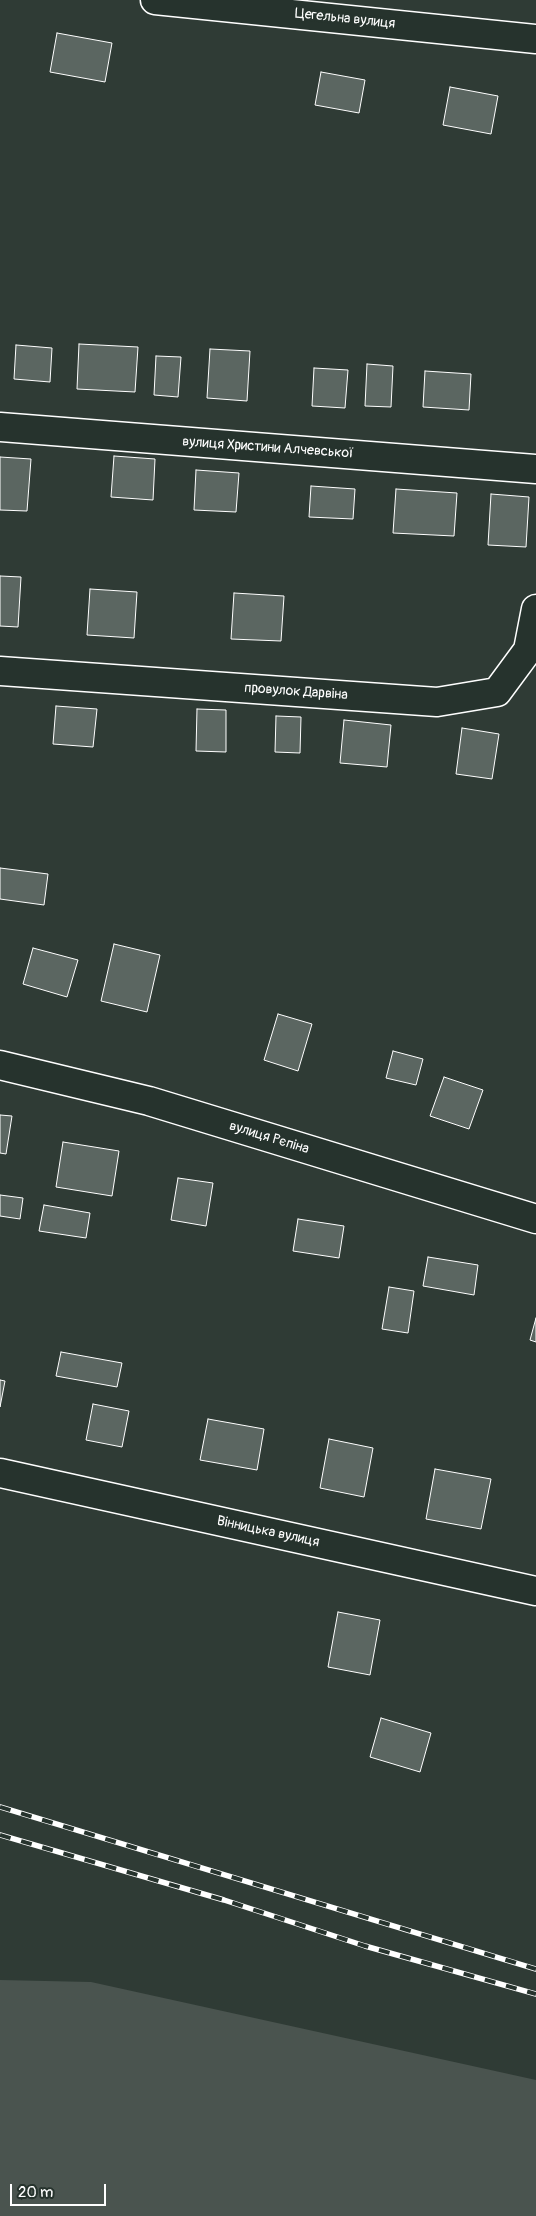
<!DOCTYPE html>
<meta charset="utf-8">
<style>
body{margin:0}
#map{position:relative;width:536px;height:2216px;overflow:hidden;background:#2f3b35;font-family:Pangolin,sans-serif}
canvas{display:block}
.scale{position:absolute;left:10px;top:2184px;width:96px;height:22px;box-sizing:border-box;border:2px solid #fff;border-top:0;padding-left:6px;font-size:15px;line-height:18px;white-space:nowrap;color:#fff;-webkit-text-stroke:4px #26332d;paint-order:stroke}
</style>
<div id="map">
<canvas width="536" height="2216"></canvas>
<div class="scale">20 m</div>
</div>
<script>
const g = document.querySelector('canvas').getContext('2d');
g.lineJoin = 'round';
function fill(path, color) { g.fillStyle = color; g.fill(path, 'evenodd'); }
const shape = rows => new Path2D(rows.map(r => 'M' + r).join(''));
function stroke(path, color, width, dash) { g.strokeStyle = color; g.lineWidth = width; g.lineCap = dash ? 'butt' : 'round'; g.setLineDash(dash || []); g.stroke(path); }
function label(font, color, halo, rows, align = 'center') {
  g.font = font + ' Pangolin,sans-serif'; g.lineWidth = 5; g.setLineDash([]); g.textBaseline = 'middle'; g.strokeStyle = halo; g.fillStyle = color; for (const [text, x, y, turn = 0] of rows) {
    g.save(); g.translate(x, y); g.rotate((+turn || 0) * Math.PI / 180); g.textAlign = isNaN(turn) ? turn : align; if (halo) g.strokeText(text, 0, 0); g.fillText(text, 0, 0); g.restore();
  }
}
fill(shape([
 [0,1980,91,1982,536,2080,536,2216,0,2216]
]), '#4a544f');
const building = shape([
 [57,33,112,43,105,82,50,72,57,33],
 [321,72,365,80,359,113,315,105,321,72],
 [450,87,498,96,491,134,443,125,450,87],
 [79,344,138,347,135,392,77,389,79,344],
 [16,345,52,348,50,382,14,379,16,345],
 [210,349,250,351,247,401,207,398,210,349],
 [156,356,181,357,178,397,154,395,156,356],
 [367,364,393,366,391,407,365,406,367,364],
 [314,368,348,370,345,408,312,406,314,368],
 [425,371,471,374,469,410,423,407,425,371],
 [114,456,155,459,153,500,111,497,114,456],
 [0,457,31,459,27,511,0,510,0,457],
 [196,470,239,473,236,512,194,510,196,470],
 [311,486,355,489,353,519,309,517,311,486],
 [396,489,457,493,454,536,393,533,396,489],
 [491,494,529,497,526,547,488,545,491,494],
 [0,576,21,577,18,627,0,626,0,576],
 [90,589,137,592,134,638,87,635,90,589],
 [234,593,284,596,281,641,231,639,234,593],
 [56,706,97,709,93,747,53,744,56,706],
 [197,709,226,710,226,752,196,751,197,709],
 [276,716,301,717,300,753,275,752,276,716],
 [344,720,391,725,387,767,340,763,344,720],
 [462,728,499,734,492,779,456,774,462,728],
 [0,868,48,874,44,905,0,899,0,868],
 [114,944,160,955,147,1012,101,1001,114,944],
 [33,948,78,960,67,997,23,984,33,948],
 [278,1014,312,1024,298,1071,264,1060,278,1014],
 [393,1051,423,1059,416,1085,386,1078,393,1051],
 [444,1077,483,1090,469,1129,430,1116,444,1077],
 [0,1115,12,1116,6,1154,0,1153,0,1115],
 [63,1142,119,1151,112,1196,56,1187,63,1142],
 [178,1178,213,1183,206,1226,171,1220,178,1178],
 [0,1195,23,1198,20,1219,0,1216,0,1195],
 [44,1205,90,1213,86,1238,39,1231,44,1205],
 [298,1219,344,1226,339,1258,293,1251,298,1219],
 [428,1257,478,1265,474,1295,423,1286,428,1257],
 [389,1287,414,1291,408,1333,382,1329,389,1287],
 [536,1318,536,1342,530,1340,536,1318],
 [61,1352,122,1363,117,1387,56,1376,61,1352],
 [0,1380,5,1381,0,1407,0,1380],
 [93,1404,129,1411,122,1447,86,1440,93,1404],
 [208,1419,264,1429,257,1470,200,1460,208,1419],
 [329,1439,373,1448,364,1497,320,1488,329,1439],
 [435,1469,491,1479,481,1529,426,1519,435,1469],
 [338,1612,380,1620,370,1675,328,1667,338,1612],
 [381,1718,431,1733,420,1772,370,1757,381,1718]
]);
fill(building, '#5b6661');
stroke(building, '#fff', 1);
const minor = shape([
 [155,0,536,39],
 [0,427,536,469],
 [0,671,437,702,497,692,528,650,536,609],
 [0,1065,149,1101,536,1219]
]);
const tertiary = shape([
 [0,1473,536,1591]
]);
stroke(minor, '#fff', 31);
stroke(tertiary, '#fff', 31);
stroke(minor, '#26332d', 28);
stroke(tertiary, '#26332d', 28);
const rail = shape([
 [0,1807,536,1969],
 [0,1835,224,1900,365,1946,536,1994]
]);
stroke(rail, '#fff', 5.5);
stroke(rail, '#26332d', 4, [11]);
label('14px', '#fff', '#26332d', [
 ["Цегельна вулиця",345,19,6],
 ["вулиця Христини Алчевської",268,448,4],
 ["провулок Дарвіна",296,692,4],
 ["вулиця Рєпіна",269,1138,17],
 ["Вінницька вулиця",268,1532,12]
]);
</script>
